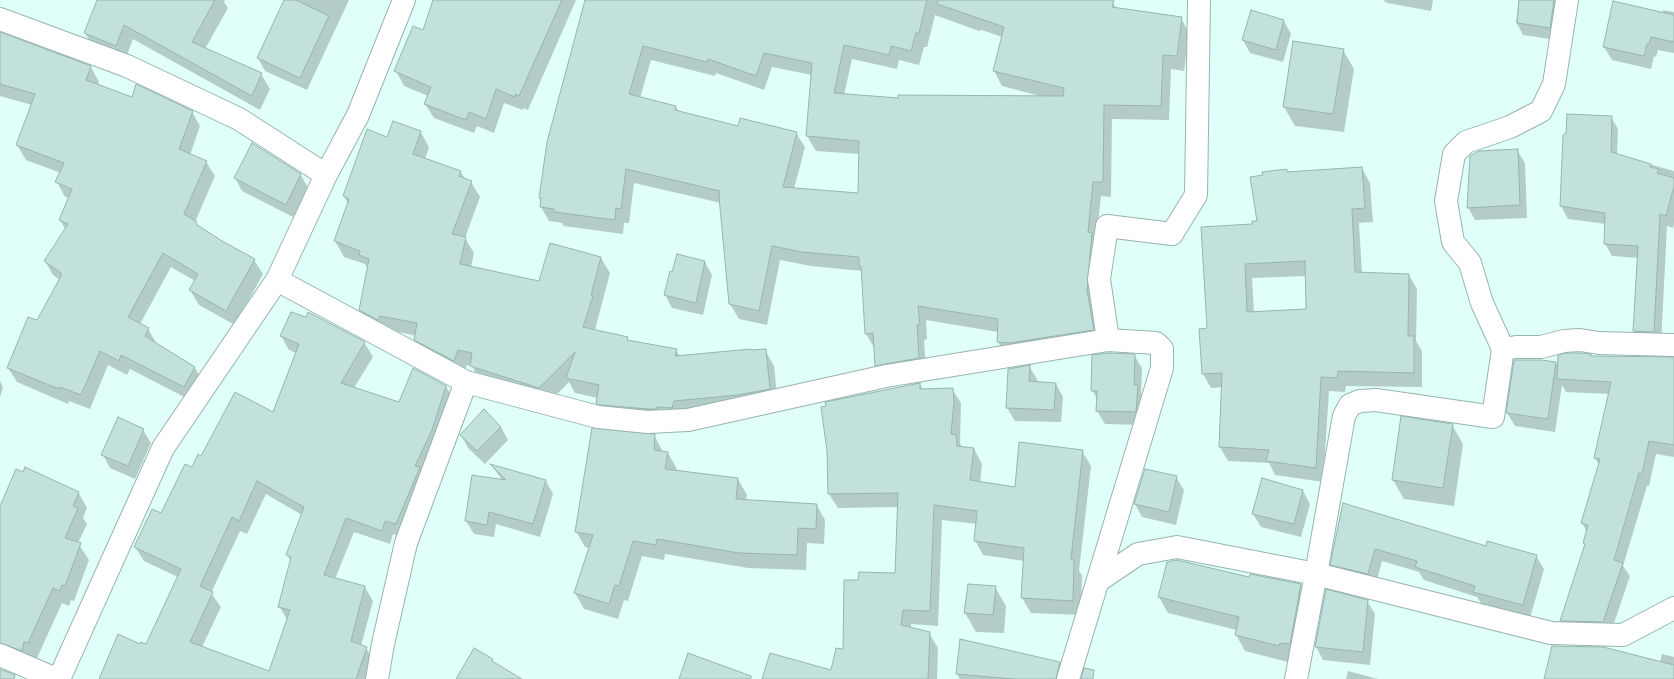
<!DOCTYPE html>
<style>
body{margin:0}
canvas{display:block;background:#e0fff9}
</style>
<canvas width="1674" height="679"></canvas>
<script>
const g = document.querySelector('canvas').getContext('2d');
g.lineJoin = 'round';
function fill(path, color) { g.fillStyle = color; g.fill(path, 'evenodd'); }
const shape = rows => new Path2D(rows.map(r => 'M' + r).join(''));
function stroke(path, color, width, dash) { g.strokeStyle = color; g.lineWidth = width; g.lineCap = dash ? 'butt' : 'round'; g.setLineDash(dash || []); g.stroke(path); }
fill(shape([
 [98,0,225,0,224,2,228,8,205,49,261,74,270,89,260,110,133,39,125,60,94,48,85,33],
 [285,0,349,0,307,90,265,71,258,58],
 [434,0,576,0,528,110,523,108,523,110,504,103,494,133,477,126,474,133,434,118,425,104,428,96,404,86,396,71,424,31],
 [586,0,1100,0,1113,3,1116,8,1181,18,1189,33,1184,71,1171,69,1169,120,1112,119,1111,197,1101,196,1096,242,1101,344,1006,356,998,342,998,332,926,320,927,339,924,340,926,372,884,380,876,365,875,349,866,334,862,271,811,266,780,260,767,325,739,319,730,304,721,203,634,183,629,223,624,223,623,234,564,226,562,223,549,221,541,207,540,198],
 [935,15,979,31,982,30,1002,37,994,71,1002,86,1044,97,899,100,844,95,852,59,897,69,899,60,919,65,924,47,927,47],
 [651,60,715,76,716,73,764,90,772,67,812,75,807,136,816,151,860,154,859,194,794,189,805,147,796,133,739,128,679,112,676,107,640,98],
 [1383,0,1433,0,1431,11,1387,3],
 [1519,0,1564,0,1557,40,1523,35,1516,22],
 [1663,10,1674,12,1674,53,1658,50,1656,57,1654,56,1651,69,1612,60,1604,47,1663,13],
 [1251,11,1284,21,1291,34,1283,62,1250,53,1243,40],
 [2,34,91,67,99,82,98,85,132,98,192,112,200,126,190,155,206,162,215,176,195,222,199,227,254,260,263,274,235,325,199,305,190,290,195,281,171,267,140,324,148,329,157,344,195,368,203,382,192,401,130,369,127,375,108,365,90,409,69,401,68,404,17,382,8,368,38,322,60,280,53,275,45,261,66,230,60,220,69,198,65,197,57,182,61,173,26,160,17,145,32,105,0,96,0,36],
 [1343,50,1354,69,1344,132,1295,126,1284,107],
 [1611,117,1618,129,1617,155,1674,171,1674,223,1673,228,1667,226,1661,344,1642,344,1634,331,1638,258,1612,256,1605,244,1606,224,1568,219,1561,206,1564,136],
 [420,131,429,147,425,159,460,171,465,179,471,182,480,197,465,238,474,253,471,267,540,282,601,258,610,273,595,330,627,338,629,341,676,350,680,357,765,350,774,366,778,404,606,419,597,403,598,398,575,393,569,382,548,403,480,381,472,366,467,365,463,376,424,355,415,340,416,336,369,325,360,310,368,269,365,264,344,257,335,241,348,204,344,196,388,138],
 [1517,150,1525,163,1527,218,1475,220,1468,207,1471,156,1480,152],
 [1362,168,1370,183,1373,222,1359,223,1362,273,1409,275,1417,289,1416,341,1422,351,1422,387,1346,386,1345,392,1329,391,1323,482,1275,475,1269,463,1228,461,1220,447,1223,387,1211,388,1203,374,1208,329,1253,225,1258,222,1286,170,1288,173],
 [1306,276,1307,310,1254,313,1252,278],
 [301,175,308,188,293,217,242,191,235,178],
 [705,262,712,275,703,315,672,308,665,295],
 [281,336,364,342,373,357,354,388,400,403,446,386,454,401,404,538,393,534,390,544,354,532,335,579,365,587,373,601,361,646,366,648,375,662,369,679,268,679,288,621,279,606,291,561,287,555,302,515,266,494,247,534,240,531,211,593,221,607,202,647,244,679,132,679,140,645,146,645,178,577,144,561,135,547,162,515,192,468,202,458,273,413,296,353,289,350],
 [1134,355,1142,368,1141,393,1145,399,1143,425,1105,424,1097,411,1098,400,1092,390],
 [1591,355,1592,357,1674,358,1674,457,1656,454,1649,486,1647,486,1623,566,1630,576,1610,635,1568,634,1561,621,1585,546,1584,543,1587,532,1582,523,1599,465,1595,458,1609,394,1566,392,1562,385,1555,432,1515,426,1507,413,1556,363,1559,368],
 [1029,366,1037,379,1037,383,1056,384,1063,397,1061,422,1015,421,1007,408],
 [0,381,3,387,0,397],
 [920,384,923,390,952,389,961,403,960,443,962,447,974,449,982,464,980,483,1016,488,1082,451,1091,466,1079,571,1082,575,1081,615,1031,613,1022,598,1024,561,983,555,975,540,977,524,942,520,938,626,911,624,911,629,929,633,938,648,937,679,763,679,850,679,859,581,896,574,898,507,838,508,829,494],
 [1452,425,1463,444,1454,506,1404,499,1393,480],
 [501,427,508,440,485,464,468,448,461,435],
 [143,430,151,443,135,479,110,468,103,455],
 [654,435,663,452,668,453,677,469,676,471,738,479,747,495,746,500,816,504,825,520,824,544,807,543,806,570,748,568,665,554,664,560,642,556,628,601,624,600,618,619,584,609,575,593,590,548,585,547,576,531],
 [492,466,546,481,553,494,540,537,496,524,494,537,474,534,466,521,473,476,502,480],
 [1176,477,1184,490,1176,525,1142,517,1135,504],
 [1303,491,1310,504,1301,537,1261,527,1253,514],
 [78,492,87,508,83,518,87,524,78,543,89,560,74,601,71,600,69,606,62,603,37,658,33,657,31,666,0,662,0,508],
 [1344,504,1486,547,1536,556,1544,569,1530,618,1482,605,1477,597,1424,580,1419,572,1382,561,1375,587,1339,578,1331,565],
 [1250,579,1301,585,1310,601,1288,662,1245,651,1236,635,1237,630,1168,613,1159,597],
 [995,587,1006,606,1004,633,976,632,965,613],
 [1367,601,1375,614,1370,665,1323,660,1316,647],
 [1662,654,1674,657,1674,679,1545,679,1660,662],
 [1059,663,1067,679,960,679,957,674],
 [1348,671,1378,679,1346,679]
]), '#0003');
const building = shape([
 [97,0,215,0,192,42,262,73,252,96,124,25,116,46,84,33,97,0],
 [284,0,296,0,329,16,300,78,257,58,284,0],
 [433,0,562,0,519,96,515,94,515,97,496,89,486,119,469,112,466,120,424,104,431,87,394,71,413,26,423,30,433,0],
 [585,0,927,0,919,33,916,33,911,51,891,46,889,55,844,45,834,93,898,98,898,95,1063,96,1064,88,993,71,1004,27,937,4,938,0,1114,0,1112,7,1182,17,1177,56,1163,55,1161,106,1104,105,1103,182,1093,182,1088,232,1092,233,1087,290,1094,330,1009,343,997,342,998,319,918,306,920,325,917,325,919,358,875,366,873,333,865,334,861,266,859,266,859,257,802,252,772,246,759,311,729,304,719,197,720,191,626,169,621,209,616,208,615,220,554,212,554,209,540,207,541,198,539,198,547,142,585,0],
 [643,46,707,62,708,59,756,76,764,53,812,63,806,136,859,141,858,193,783,187,797,132,740,118,738,126,675,110,676,106,629,94,643,46],
 [1519,0,1554,0,1550,28,1517,23,1519,0],
 [1613,1,1674,15,1674,42,1651,37,1649,44,1647,44,1644,56,1603,47,1613,1],
 [1251,10,1284,20,1276,50,1242,40,1251,10],
 [0,32,91,66,86,80,132,97,136,84,193,111,179,149,207,161,184,214,197,222,196,224,222,241,255,259,226,311,189,290,198,274,163,253,128,317,149,328,145,336,195,367,184,387,121,355,119,361,100,351,81,395,60,387,59,389,7,368,28,317,37,320,61,276,61,273,44,261,68,224,59,220,72,189,55,182,64,163,16,145,35,94,0,84,0,32],
 [1293,41,1344,49,1333,114,1283,107,1293,41],
 [1567,114,1612,116,1611,152,1651,164,1650,167,1659,169,1657,173,1674,178,1674,186,1666,216,1660,214,1654,332,1633,331,1638,246,1604,244,1605,213,1560,206,1563,135,1566,133,1567,114],
 [393,121,421,131,413,154,461,171,459,176,472,181,452,234,466,237,460,264,539,281,550,243,601,257,591,295,593,296,583,327,628,337,627,340,677,349,675,356,751,349,751,350,766,349,770,389,738,395,674,401,672,408,657,407,656,409,648,409,600,405,596,404,599,385,566,378,575,352,539,388,470,366,472,353,458,350,454,361,414,340,417,323,380,316,378,320,359,310,369,259,359,255,360,251,334,241,349,199,343,196,367,129,387,137,393,121],
 [252,143,301,174,286,205,234,178,252,143],
 [1518,149,1520,205,1467,208,1470,156,1479,151,1518,149],
 [1362,167,1365,208,1352,209,1355,272,1409,274,1408,336,1414,336,1414,373,1338,371,1337,378,1321,377,1316,468,1266,461,1269,450,1219,447,1222,373,1202,374,1199,329,1207,328,1201,227,1252,224,1252,221,1257,221,1250,177,1263,175,1262,172,1287,169,1287,172,1362,167],
 [1305,261,1306,309,1247,312,1245,264,1305,261],
 [677,254,705,261,696,303,664,295,670,271,672,272,677,254],
 [291,312,306,317,308,312,365,342,341,383,399,402,413,368,446,386,432,430,415,466,420,467,396,524,385,521,382,531,346,518,324,575,365,586,351,641,367,647,356,679,99,679,118,634,140,644,141,642,146,644,181,569,134,547,152,509,161,513,185,464,192,467,198,454,201,456,235,392,273,412,299,344,280,336,291,312],
 [257,481,304,507,286,555,291,557,278,607,290,610,269,671,190,642,213,592,200,586,232,517,239,521,257,481],
 [1108,353,1135,354,1134,385,1138,385,1136,412,1096,411,1097,391,1091,391,1092,355,1108,353],
 [1566,353,1579,353,1591,354,1591,356,1674,357,1674,445,1649,441,1642,474,1639,473,1614,560,1623,563,1603,622,1560,621,1585,544,1583,543,1588,525,1581,523,1600,459,1594,458,1611,382,1557,379,1558,355,1566,353],
 [1514,360,1541,360,1556,362,1548,419,1506,413,1514,360],
 [1030,365,1029,381,1056,383,1054,410,1006,408,1008,369,1030,365],
 [920,383,920,389,953,388,954,402,951,434,956,435,957,446,974,448,970,480,1015,487,1019,442,1083,450,1071,559,1074,560,1073,601,1021,598,1024,548,974,541,977,511,934,505,930,611,903,610,901,625,930,632,928,679,762,679,770,653,831,670,836,648,843,649,844,580,858,580,859,572,895,573,898,493,828,494,827,451,821,407,826,406,825,402,920,383],
 [484,409,501,427,477,451,460,435,484,409],
 [1401,416,1453,424,1443,488,1392,480,1401,416],
 [118,417,144,429,128,466,101,455,118,417],
 [592,428,655,434,654,450,668,452,665,469,738,478,736,499,817,504,816,529,798,528,797,555,739,553,657,539,656,545,633,541,619,586,615,585,609,604,574,593,593,535,575,532,592,428],
 [490,464,546,480,533,524,489,512,487,525,465,521,472,475,506,480,490,464],
 [25,467,79,492,73,506,78,508,65,538,81,543,65,586,62,585,60,591,53,588,28,643,24,642,22,651,0,643,0,506,16,469,23,472,25,467],
 [1145,469,1177,476,1169,512,1134,504,1145,469],
 [1262,478,1303,490,1294,524,1252,514,1262,478],
 [1343,503,1486,546,1487,541,1537,555,1523,605,1473,592,1475,586,1415,567,1417,561,1375,549,1368,574,1330,565,1343,503],
 [1177,560,1249,577,1250,574,1301,584,1290,644,1280,643,1279,646,1235,635,1239,617,1158,597,1167,562,1177,560],
 [968,584,996,586,993,615,964,613,968,584],
 [1326,589,1368,600,1363,652,1315,647,1326,589],
 [960,639,1060,662,1056,679,1013,679,956,674,960,639],
 [1552,646,1603,647,1674,665,1674,679,1544,679,1552,646],
 [474,648,493,659,492,661,522,679,456,679,474,648],
 [688,653,751,676,751,679,679,679,688,653],
 [1084,668,1094,670,1093,679,1081,679,1084,668],
 [0,669,15,675,14,679,0,679,0,669]
]);
fill(building, '#c3e1dc');
stroke(building, '#97b4af', 1);
const minor = shape([
 [0,19,127,66,239,119,326,175],
 [277,280,466,382,598,417,648,422,688,420,886,376,1108,340,1099,279,1107,226,1172,234,1196,195,1199,0],
 [1503,349,1482,303,1470,263,1453,242,1446,201,1454,154,1466,142,1510,127,1541,111,1554,84,1567,0],
 [1098,581,1138,554,1177,547,1316,574,1551,633,1623,635,1674,608],
 [0,655,56,679],
 [59,679,163,448,277,280,326,175,358,115,404,0],
 [377,679,383,644,406,543,466,382],
 [1068,679,1162,368,1162,349,1156,343,1108,340],
 [1296,679,1316,574,1344,416,1350,405,1360,401,1376,400,1493,417,1503,349,1516,347,1541,347,1564,341,1580,340,1599,343,1674,345]
]);
stroke(minor, '#97b4af', 24);
stroke(minor, '#fff', 22);
</script>
